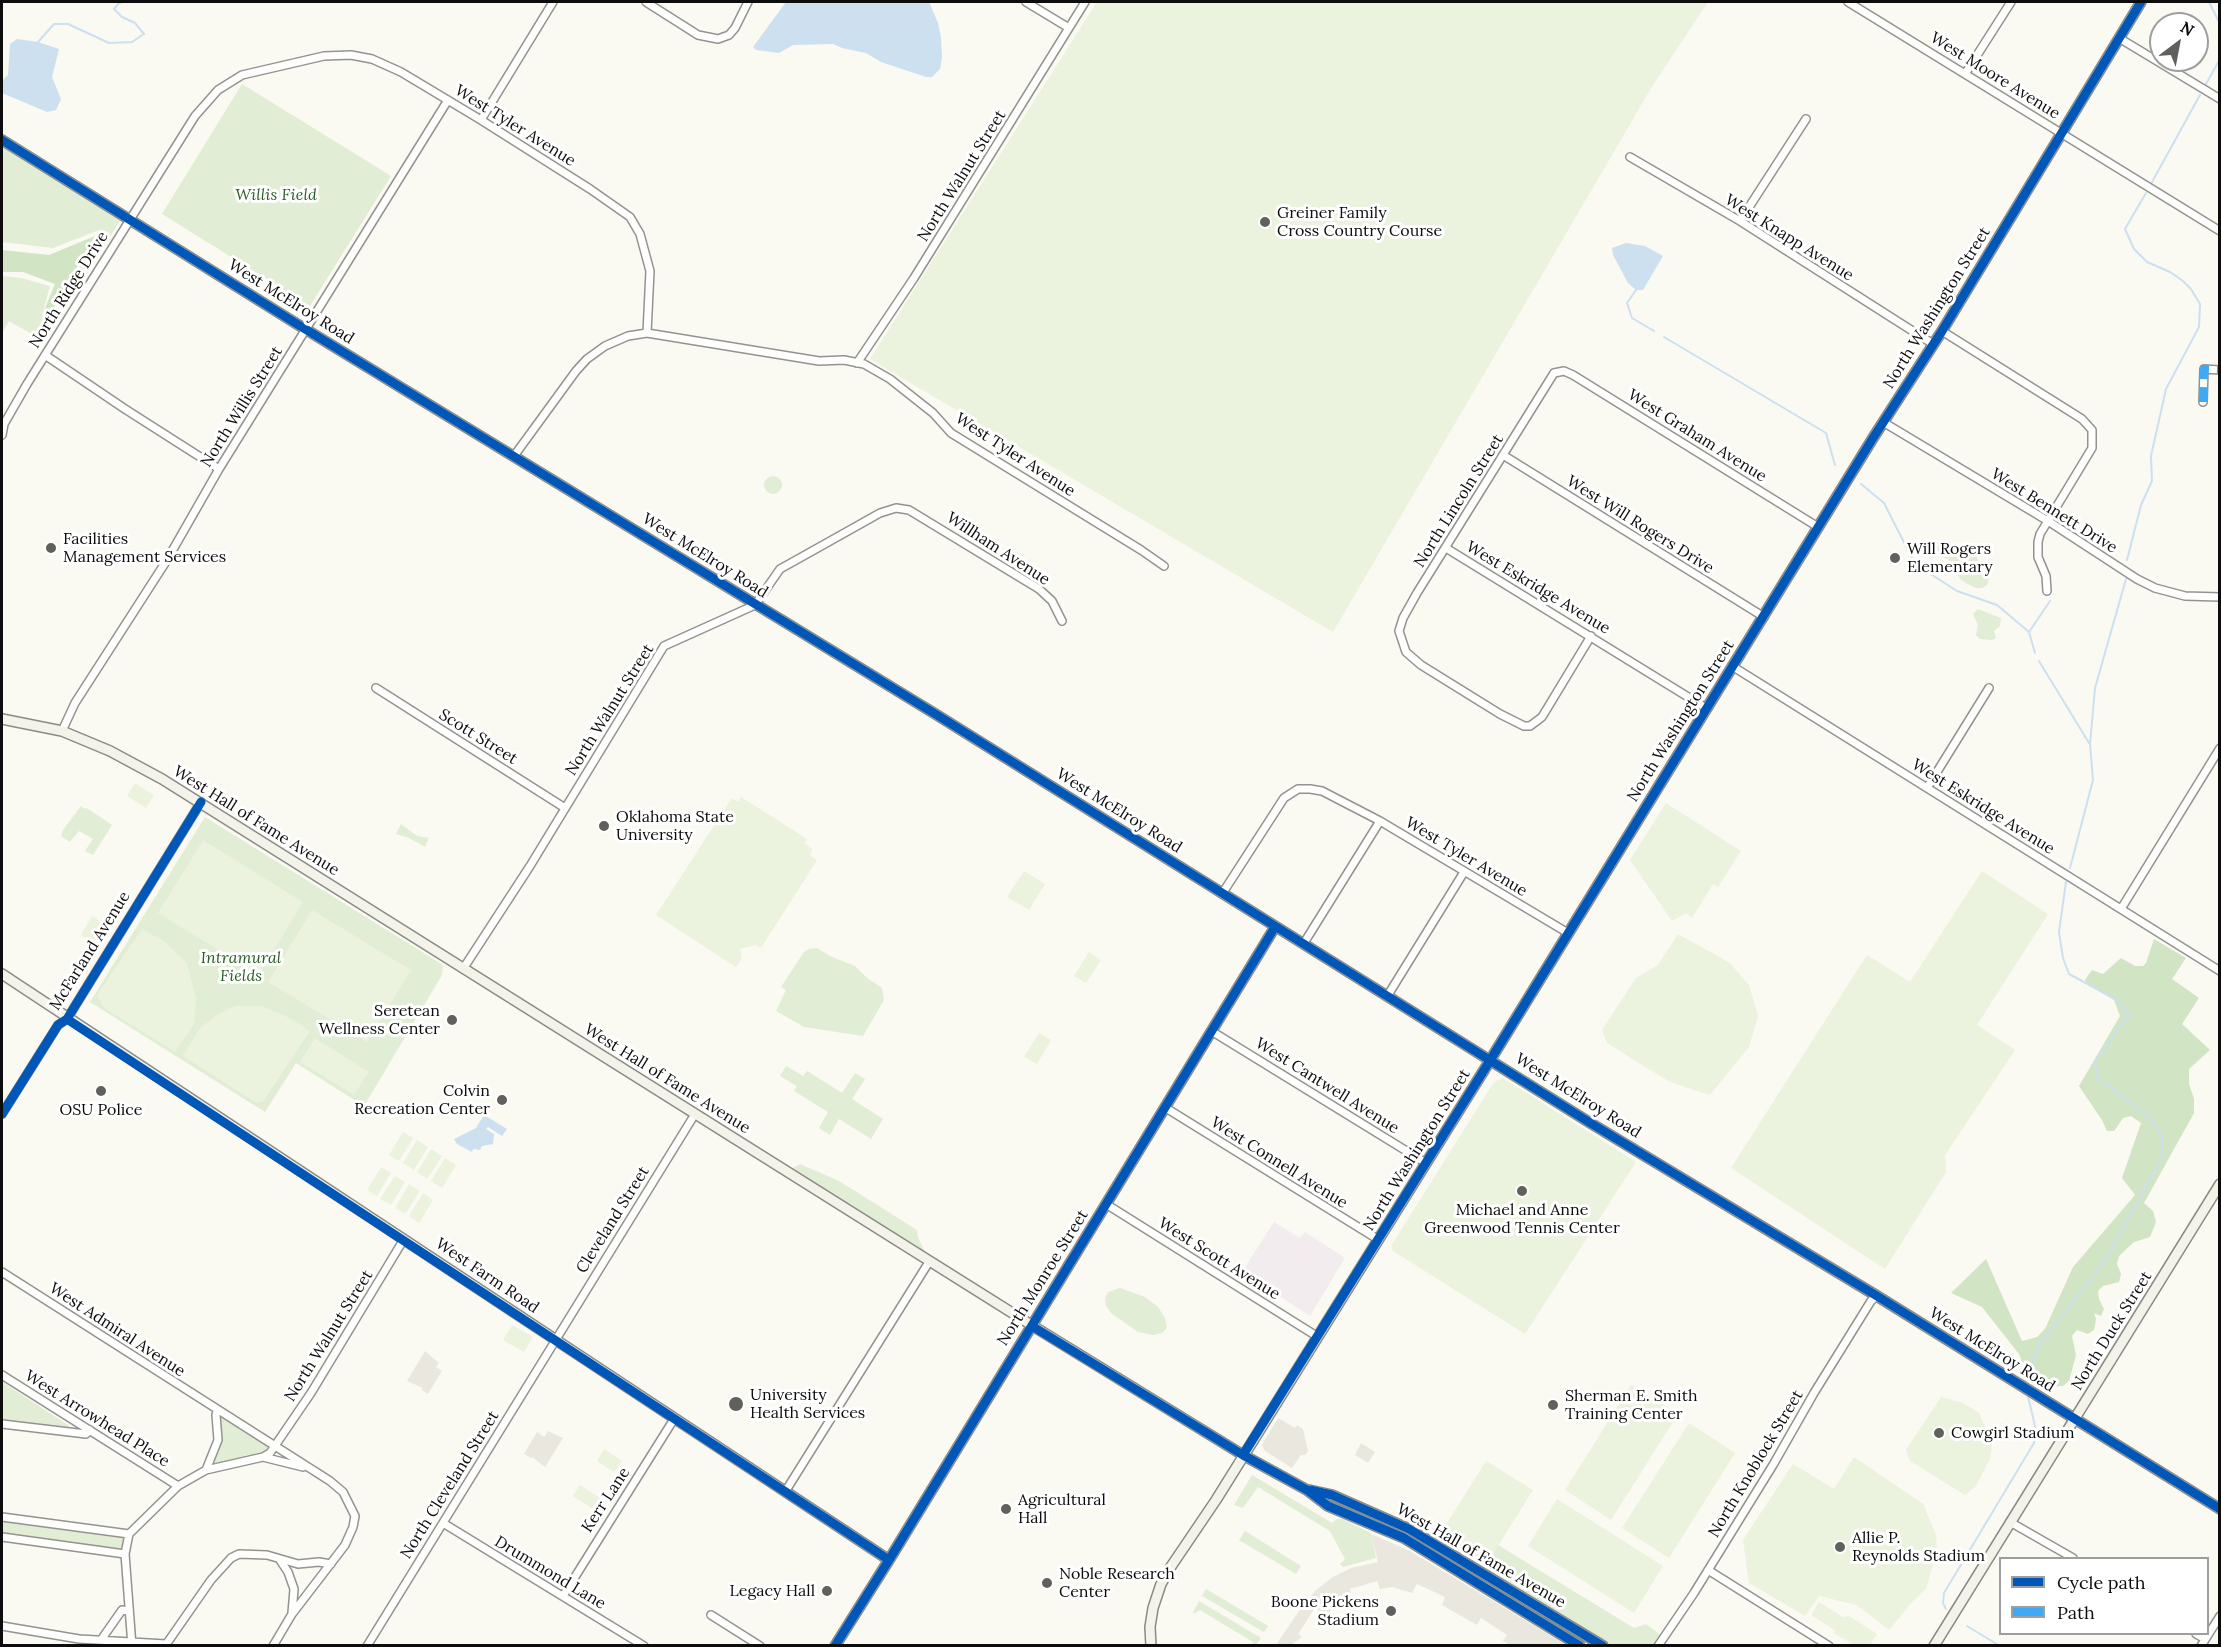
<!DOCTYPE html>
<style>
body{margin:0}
#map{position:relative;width:2221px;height:1647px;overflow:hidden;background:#faf9f2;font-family:Lora,serif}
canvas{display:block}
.frame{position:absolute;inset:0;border:3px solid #0d0d0d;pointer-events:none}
.legend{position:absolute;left:1999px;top:1557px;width:210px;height:78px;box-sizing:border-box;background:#fff;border:2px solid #9e9e9e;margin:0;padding:8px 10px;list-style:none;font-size:18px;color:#0d0d0d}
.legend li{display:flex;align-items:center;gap:12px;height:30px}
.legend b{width:30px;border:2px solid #9e9e9e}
.north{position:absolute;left:2149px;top:12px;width:60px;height:60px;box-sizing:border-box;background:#fff;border:2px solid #9e9e9e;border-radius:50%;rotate:32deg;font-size:16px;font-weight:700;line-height:24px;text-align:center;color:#0d0d0d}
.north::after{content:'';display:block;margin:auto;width:21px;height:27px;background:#60605d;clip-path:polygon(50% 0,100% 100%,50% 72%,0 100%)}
</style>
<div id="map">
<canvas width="2221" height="1647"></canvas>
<div class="frame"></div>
<ul class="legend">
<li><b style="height:8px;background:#0057b8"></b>Cycle path</li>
<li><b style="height:8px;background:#3fa9f5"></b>Path</li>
</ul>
<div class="north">N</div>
</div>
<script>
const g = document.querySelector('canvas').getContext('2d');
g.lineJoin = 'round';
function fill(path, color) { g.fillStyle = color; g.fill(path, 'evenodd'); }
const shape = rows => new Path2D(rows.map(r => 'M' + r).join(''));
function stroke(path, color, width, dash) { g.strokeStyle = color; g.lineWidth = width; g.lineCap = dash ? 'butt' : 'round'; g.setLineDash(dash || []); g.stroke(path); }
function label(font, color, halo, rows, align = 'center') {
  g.font = font + ' Lora,serif'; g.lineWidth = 6; g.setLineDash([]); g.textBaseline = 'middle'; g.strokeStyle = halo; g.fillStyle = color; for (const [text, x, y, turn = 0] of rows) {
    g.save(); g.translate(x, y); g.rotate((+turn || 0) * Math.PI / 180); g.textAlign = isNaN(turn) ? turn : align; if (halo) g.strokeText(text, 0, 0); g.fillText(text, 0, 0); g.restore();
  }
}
fill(shape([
 [1274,1222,1300,1238,1305,1232,1345,1258,1310,1316,1242,1272]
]), '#f2ecee');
fill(shape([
 [242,84,391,176,310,306,162,214],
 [2,147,120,221,44,341,9,321,2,333,2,276,21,278,50,286,42,315,55,314,99,230,53,248,2,242],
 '764 485a9 9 0 1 1 18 0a9 9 0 1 1-18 0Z',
 [1927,540,1936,541,1948,549,1968,550,1976,555,1981,567,1989,578,1987,585,1982,588,1975,588,1961,580,1948,559,1938,556,1931,558,1927,556,1927,549,1924,546],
 [1978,609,2001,618,2000,626,1994,631,1996,638,1992,640,1980,639,1976,635,1978,625,1973,614],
 [81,806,85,809,87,808,112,825,93,855,85,851,93,839,79,831,70,842,61,836,63,830],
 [205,817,443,965,442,975,364,1106,296,1063,265,1112,90,1002],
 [401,824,417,836,429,838,425,847,409,838,396,834],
 [817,948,832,957,855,966,867,978,882,988,884,1000,863,1036,804,1027,776,1011,786,990,781,987,804,952,809,949],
 [786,1066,803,1076,807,1071,842,1093,855,1073,865,1079,852,1099,883,1119,871,1139,839,1119,830,1135,819,1128,828,1112,794,1091,797,1086,780,1076],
 [800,1164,839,1181,917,1230,918,1237,929,1262,786,1172],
 [1120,1288,1145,1297,1158,1307,1165,1318,1167,1328,1162,1333,1153,1335,1138,1332,1112,1314,1106,1306,1105,1298,1108,1292],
 [2,1382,68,1425,71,1429,2,1420],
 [217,1411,275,1446,270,1453,206,1470,214,1454],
 [1252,1475,1332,1523,1337,1519,1342,1519,1371,1533,1376,1558,1343,1567,1340,1564,1345,1559,1330,1531,1258,1487,1243,1508,1234,1505],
 [2,1519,120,1535,125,1541,124,1545,119,1550,2,1534],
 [1245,1531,1301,1566,1296,1574,1239,1540],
 [1498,1545,1634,1628,1646,1624,1663,1637,1658,1645,1612,1645,1485,1567],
 [1206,1589,1268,1626,1264,1632,1202,1596],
 [1199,1601,1261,1638,1256,1645,1251,1645,1253,1642,1200,1610,1194,1614,1193,1612]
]), '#e1edd4');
fill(shape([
 [95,236,52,311,43,313,55,284,23,272,2,272,2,250,49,255],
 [2154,939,2186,958,2172,979,2199,998,2182,1024,2210,1050,2189,1069,2189,1084,2194,1099,2194,1113,2144,1203,2153,1211,2156,1222,2150,1237,2134,1242,2119,1256,2117,1264,2121,1274,2119,1282,2103,1286,2098,1291,2099,1299,2104,1309,2101,1316,2094,1313,2096,1319,2094,1330,2088,1334,2077,1330,2072,1336,2076,1355,2069,1381,2063,1386,2038,1387,2019,1376,2023,1365,2019,1354,1982,1307,1951,1293,1986,1259,2022,1341,2037,1337,2045,1329,2073,1267,2135,1195,2122,1178,2141,1123,2131,1116,2123,1118,2114,1131,2107,1131,2102,1120,2079,1086,2120,1016,2114,1000,2087,984,2085,980,2092,970,2103,974,2121,958,2135,966,2143,966,2146,963]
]), '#d1e4c3');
fill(shape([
 [1097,2,1708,2,1653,85,1333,632,870,359],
 [135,783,154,795,146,808,127,796],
 [741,797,807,839,804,843,812,849,810,856,817,860,761,948,756,945,740,949,742,958,736,967,656,915,732,798,738,802],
 [1666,803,1741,851,1718,887,1713,884,1692,918,1686,913,1672,921,1630,860],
 [203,840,303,902,259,975,158,913],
 [1024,871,1045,884,1029,910,1007,897],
 [1982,871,2048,914,1977,1025,2015,1050,1945,1155,1946,1172,1885,1269,1731,1168,1867,955,1910,982],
 [312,910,411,970,367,1042,268,982],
 [92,916,105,924,93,943,81,935],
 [142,929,164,941,187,963,196,999,194,1024,175,1052,104,1008,97,995],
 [1678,934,1730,963,1749,985,1758,1016,1749,1047,1710,1095,1670,1082,1647,1068,1607,1043,1602,1030,1636,978,1658,965],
 [1089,952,1101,960,1086,983,1074,976],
 [235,1006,262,1006,292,1019,310,1031,263,1102,256,1103,183,1056,199,1029,215,1016],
 [1039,1033,1051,1040,1037,1064,1024,1057],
 [315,1038,369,1072,354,1095,300,1062],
 [1503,1078,1636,1162,1525,1334,1393,1251,1391,1246,1494,1082],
 [403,1132,413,1138,399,1161,389,1155],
 [417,1140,428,1147,414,1170,403,1163],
 [431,1149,442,1156,427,1179,417,1172],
 [445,1158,456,1165,442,1188,431,1181],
 [381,1167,391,1173,377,1196,367,1190],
 [395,1176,405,1182,391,1205,380,1199],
 [409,1184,420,1191,405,1214,395,1208],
 [423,1193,433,1200,419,1223,409,1216],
 [512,1325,533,1337,524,1352,503,1340],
 [1631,1385,1678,1414,1611,1520,1565,1490],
 [1941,1397,1963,1403,1979,1413,1992,1445,1990,1459,1975,1487,1965,1495,1910,1461,1906,1450],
 [1689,1423,1735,1453,1669,1558,1622,1528],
 [604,1449,622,1461,614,1472,597,1461],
 [1854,1457,1923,1504,1936,1535,1937,1551,1926,1589,1911,1603,1889,1630,1857,1605,1819,1596,1805,1616,1749,1583,1743,1540,1793,1464,1834,1489],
 [1486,1461,1533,1490,1486,1565,1439,1536],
 [580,1485,600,1498,593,1509,573,1496],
 [1557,1499,1663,1566,1634,1613,1528,1546],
 [1819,1602,1843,1617,1849,1616,1877,1634,1870,1645,1854,1645,1834,1633,1835,1630,1811,1615]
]), '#ebf2de');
fill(shape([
 [425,1351,439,1363,436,1367,442,1371,428,1394,422,1390,423,1388,407,1381],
 [1278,1418,1295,1428,1297,1425,1303,1429,1308,1451,1305,1455,1301,1455,1292,1468,1265,1451,1262,1445],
 [548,1431,563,1438,545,1467,532,1457,531,1458,524,1454,537,1432,544,1437],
 [1361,1443,1375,1452,1368,1463,1355,1455],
 [1371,1534,1410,1551,1566,1645,1510,1645,1503,1641,1507,1635,1481,1618,1477,1625,1442,1605,1445,1597,1417,1584,1412,1593,1392,1587,1380,1589,1377,1581,1350,1589,1351,1593,1338,1602,1327,1615,1315,1608,1298,1634,1302,1637,1291,1645,1276,1645,1301,1608,1316,1590,1333,1577,1351,1568,1378,1562]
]), '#eae8de');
fill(shape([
 [786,2,929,2,938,23,941,37,942,58,940,69,932,77,926,77,881,62,866,53,842,48,833,44,793,45,779,53,756,50,753,47],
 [17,39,38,42,59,49,52,77,61,99,56,110,47,112,2,93,2,81,8,75,10,44],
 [1626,243,1645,246,1663,256,1643,290,1636,290,1628,283,1613,255,1612,248],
 [484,1115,507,1129,502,1136,488,1127,486,1129,494,1134,493,1144,482,1146,480,1150,473,1149,472,1152,457,1144,454,1139,476,1128]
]), '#cce0f0');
stroke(shape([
 [2209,2,2220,24],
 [38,42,54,24,68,24,109,43,132,42,144,34,135,23,122,17,114,9,119,3,123,2],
 [2206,84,2220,59],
 [2152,182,2200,95],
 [1636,290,1627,303,1632,318,1654,331],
 [1664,337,1826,433,1835,465],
 [1861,484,1884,503,1915,564,1957,591,1997,605,2029,632],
 [2127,560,2141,505,2152,481,2151,456,2166,389,2199,327,2200,304,2191,289,2183,281,2170,272,2147,262,2134,249,2125,229,2146,193],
 [2035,653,2029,632,2050,601],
 [2039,661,2089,743],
 [2070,868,2093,780,2090,744,2095,688,2126,579],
 [2025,1384,2027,1373,2041,1343,2107,1258,2162,1157,2162,1138,2152,1120,2112,1088,2097,1079,2095,1062,2129,1014,2117,1000,2069,974,2063,958,2059,932,2066,882],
 [1946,1609,1943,1603,1944,1593,2034,1443,2036,1430,2027,1392],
 [1967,1626,2000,1646]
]), '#cce0f0', 2);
const street = shape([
 [646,2,698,35,718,39,729,35,735,28,748,2],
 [1026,2,1069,28],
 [1848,2,2220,231],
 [2119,38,2220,99],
 [1965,74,2011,2],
 [481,120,553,2],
 [1630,157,1740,221,1933,344],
 [1740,221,1806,119],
 [1942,331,2082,419,2092,430,2092,448,2040,534,2038,542,2038,557,2046,576,2047,591],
 [45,355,125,409,219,469],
 [857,363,914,278,1085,2],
 [2203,402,2204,369,2220,370],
 [1883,422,2048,521,2137,579,2155,588,2185,596,2220,597],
 [2,435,4,424,27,384,195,116,218,90,242,75,324,56,351,55,372,59,401,72,481,120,590,189,630,217,640,234,650,271,647,333],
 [1503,455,1764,617],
 [514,456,576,371,587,359,605,346,628,336,647,333,819,361,844,360,864,364,890,379,933,413,951,433,1141,550,1164,566],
 [1446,548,1706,708],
 [1591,636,1542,717,1530,726,1524,726,1500,714,1421,665,1406,652,1399,631,1403,618,1417,593,1554,373,1564,371,1573,375,1818,527],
 [1732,666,2220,971],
 [376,688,565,808],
 [62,731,75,703,167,560,219,469,448,100],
 [1927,788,1989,688],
 [1222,894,1284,798,1298,789,1310,789,1322,791,1380,821,1568,933],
 [2121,909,2220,748],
 [1304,943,1380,821],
 [463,969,530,866,664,646,755,605,780,569,798,559,880,513,896,508,909,510,1039,589,1052,601,1062,621],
 [1388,995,1464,872],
 [1213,1032,1426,1163],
 [1166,1108,1379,1240],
 [2,1114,58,1025,67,1019,201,802],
 [1106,1204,1318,1337],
 [2,1272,330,1481,343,1492,355,1516,353,1527,345,1545,292,1614,273,1646],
 [2,1375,178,1486],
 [2,1424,86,1434,90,1430],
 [263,1457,303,1467],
 [206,1470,218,1440,216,1415,217,1411],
 [785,1492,929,1262],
 [2,1517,129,1534],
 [2010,1522,2073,1558],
 [443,1523,644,1646],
 [2,1537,125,1554],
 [280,1560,288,1572,294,1589,292,1613],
 [1708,1570,1829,1646],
 [563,1596,674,1419],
 [711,1615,760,1646],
 [2,1626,79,1639,166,1644],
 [2196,1634,2205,1639],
 [101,1640,122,1610,128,1611],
 [132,1646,125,1554,129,1534,178,1486,206,1470,263,1457,270,1453,311,1393,404,1239],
 [165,1646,211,1580,231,1558,239,1554,267,1555,298,1564,319,1562,331,1564],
 [367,1646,695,1114],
 [1658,1646,1694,1593,1773,1465,1814,1393,1871,1301,1877,1296],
 [2201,1646,2220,1616]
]);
const secondary = shape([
 [2,140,297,324,937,715,1592,1124,1877,1296,2220,1509],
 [2,719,62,731,110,751,162,779,1041,1331,1243,1455,1307,1490,1328,1506,1404,1538,1580,1646],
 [2,974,889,1560],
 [1309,1490,1332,1495,1409,1529,1603,1646],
 [835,1646,889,1560,1275,927],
 [1151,1646,1150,1627,1153,1608,1161,1584,1170,1568,1216,1500,1486,1067,1873,438,1942,331,2141,2],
 [1934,1646,2220,1184]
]);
stroke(street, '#949390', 10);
stroke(secondary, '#8a8a87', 12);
stroke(street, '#fefefd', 7);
stroke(secondary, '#f3f3ea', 9);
stroke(shape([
 [2203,402,2204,369,2220,370]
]), '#3fa9f5', 8, [15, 8]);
stroke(shape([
 [2,140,297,324,937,715,1592,1124,1877,1296,2220,1509],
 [67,1019,889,1560],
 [2,1114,58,1025,67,1019,201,802],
 [1032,1326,1243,1455,1307,1490,1328,1506,1404,1538,1580,1646],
 [1243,1455,1486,1067,1873,438,1942,331,2141,2],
 [1310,1490,1332,1495,1409,1529,1603,1646],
 [835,1646,889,1560,1275,927]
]), '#0057b8', 9);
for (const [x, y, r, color] of [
 [1265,222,6,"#60605d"],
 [51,548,6,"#60605d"],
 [1895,558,6,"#60605d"],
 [604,826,6,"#60605d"],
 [452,1020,6,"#60605d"],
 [101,1091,6,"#60605d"],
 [502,1100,6,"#60605d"],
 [1522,1191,6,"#60605d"],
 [736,1404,8,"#60605d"],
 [1553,1405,6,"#60605d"],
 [1939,1433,6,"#60605d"],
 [1006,1509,6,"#60605d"],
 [1840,1547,6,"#60605d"],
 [1047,1583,6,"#60605d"],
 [827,1591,6,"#60605d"],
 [1391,1611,6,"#60605d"]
]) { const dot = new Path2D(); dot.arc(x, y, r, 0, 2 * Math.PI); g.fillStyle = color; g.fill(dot); stroke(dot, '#fff', 2); }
label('16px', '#0d0d0d', '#fff', [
 ["West Moore Avenue",1995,76,32],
 ["West Tyler Avenue",515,126,32],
 ["North Walnut Street",962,176,-58],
 ["West Knapp Avenue",1789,238,32],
 ["North Ridge Drive",69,290,-58],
 ["West McElroy Road",291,302,32],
 ["North Washington Street",1937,308,-58],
 ["North Willis Street",242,407,-58],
 ["West Graham Avenue",1697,436,32],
 ["West Tyler Avenue",1015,455,33],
 ["North Lincoln Street",1459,501,-58],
 ["West Bennett Drive",2054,511,32],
 ["West Will Rogers Drive",1640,525,32],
 ["Willham Avenue",998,549,33],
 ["West McElroy Road",705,556,32],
 ["West Eskridge Avenue",1538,588,31],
 ["North Walnut Street",610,710,-58],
 ["North Washington Street",1681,721,-58],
 ["Scott Street",478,737,32],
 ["West Eskridge Avenue",1983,807,32],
 ["West McElroy Road",1119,811,32],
 ["West Hall of Fame Avenue",256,821,32],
 ["West Tyler Avenue",1466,857,31],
 ["McFarland Avenue",90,951,-58],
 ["West Hall of Fame Avenue",667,1079,32],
 ["West Cantwell Avenue",1327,1086,32],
 ["West McElroy Road",1578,1096,32],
 ["North Washington Street",1417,1150,-58],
 ["West Connell Avenue",1279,1163,32],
 ["Cleveland Street",613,1220,-58],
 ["West Scott Avenue",1219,1259,32],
 ["West Farm Road",487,1276,34],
 ["North Monroe Street",1043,1278,-58],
 ["West Admiral Avenue",117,1330,33],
 ["North Duck Street",2112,1331,-58],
 ["North Walnut Street",329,1336,-58],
 ["West McElroy Road",1992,1350,32],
 ["West Arrowhead Place",97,1419,32],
 ["North Knoblock Street",1756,1464,-59],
 ["North Cleveland Street",450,1485,-58],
 ["Kerr Lane",606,1500,-57],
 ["West Hall of Fame Avenue",1481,1556,30],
 ["Drummond Lane",550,1573,31]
]);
label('italic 16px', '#2a5d25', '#fff', [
 ["Willis Field",276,195],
 ["Intramural",241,958],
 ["Fields",241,976]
]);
label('16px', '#0d0d0d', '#fff', [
 ["Greiner Family",1277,213],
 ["Cross Country Course",1277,231],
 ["Facilities",63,539],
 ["Management Services",63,557],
 ["Will Rogers",1907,549],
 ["Elementary",1907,567],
 ["Oklahoma State",616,817],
 ["University",616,835],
 ["Seretean",440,1011,"right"],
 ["Wellness Center",440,1029,"right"],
 ["Colvin",490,1091,"right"],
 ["Recreation Center",490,1109,"right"],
 ["OSU Police",101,1110,"center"],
 ["Michael and Anne",1522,1210,"center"],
 ["Greenwood Tennis Center",1522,1228,"center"],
 ["University",750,1395],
 ["Health Services",750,1413],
 ["Sherman E. Smith",1565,1396],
 ["Training Center",1565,1414],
 ["Cowgirl Stadium",1951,1433],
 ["Agricultural",1018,1500],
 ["Hall",1018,1518],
 ["Allie P.",1852,1538],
 ["Reynolds Stadium",1852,1556],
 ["Noble Research",1059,1574],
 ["Center",1059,1592],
 ["Legacy Hall",815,1591,"right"],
 ["Boone Pickens",1379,1602,"right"],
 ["Stadium",1379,1620,"right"]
], 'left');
</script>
